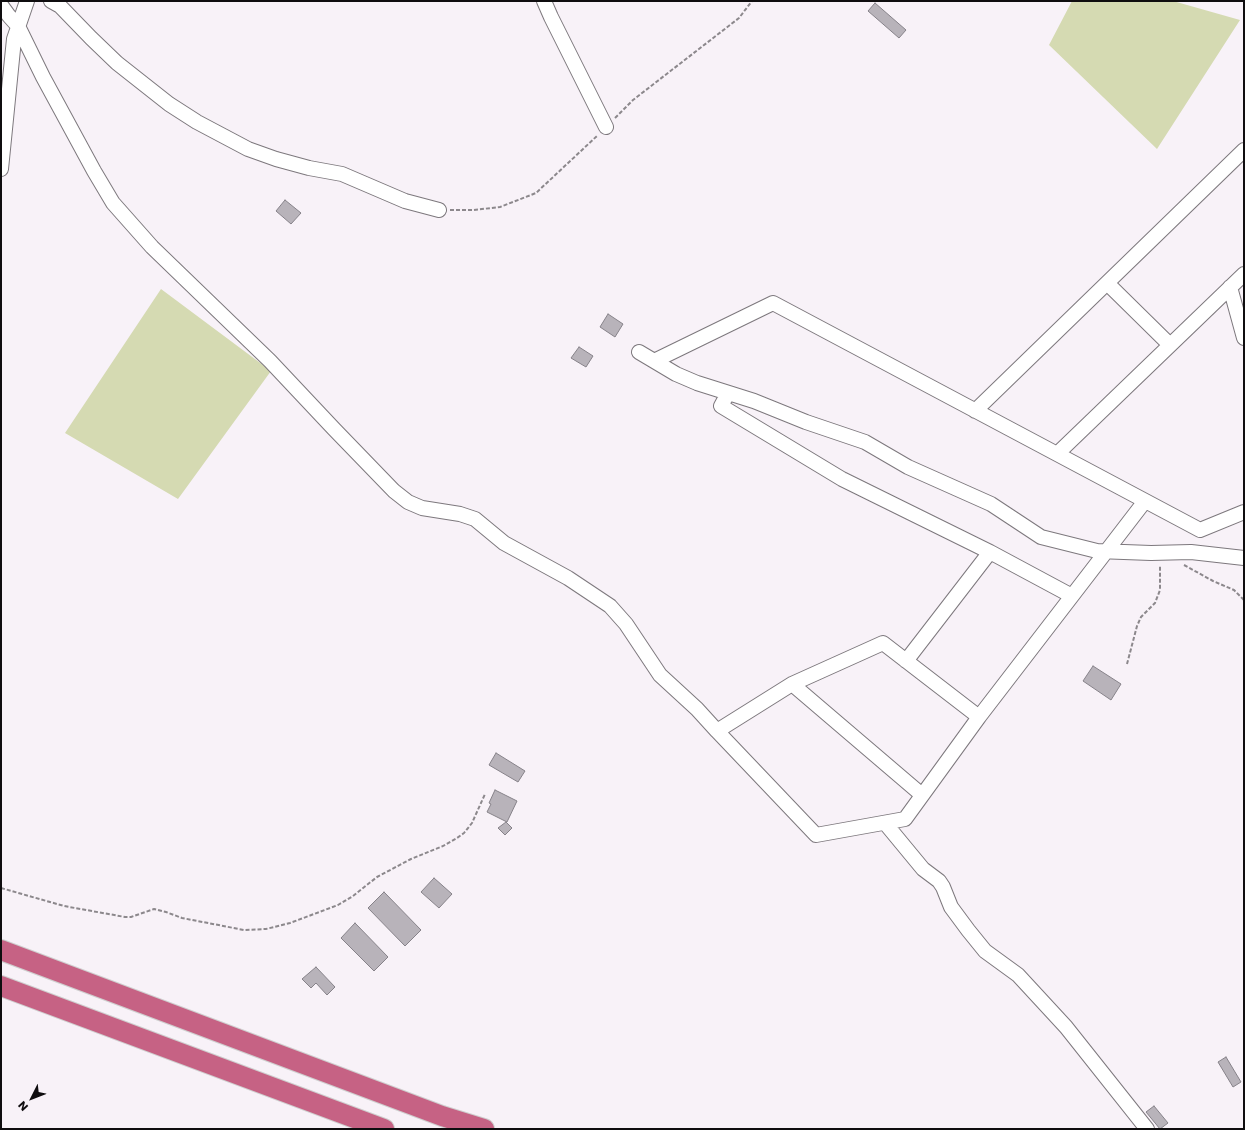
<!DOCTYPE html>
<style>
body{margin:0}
#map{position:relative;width:1245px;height:1130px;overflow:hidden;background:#f8f2f8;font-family:Poppins,sans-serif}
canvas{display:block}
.frame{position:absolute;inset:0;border:2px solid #0f0d0f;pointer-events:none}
.north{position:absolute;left:12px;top:1078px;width:40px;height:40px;-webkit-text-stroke:3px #f8f2f8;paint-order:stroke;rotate:228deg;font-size:11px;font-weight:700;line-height:16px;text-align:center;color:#0f0d0f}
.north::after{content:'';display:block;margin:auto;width:14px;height:18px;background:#0f0d0f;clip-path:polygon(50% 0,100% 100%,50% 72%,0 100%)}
</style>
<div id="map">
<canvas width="1245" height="1130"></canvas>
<div class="frame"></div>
<div class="north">N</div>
</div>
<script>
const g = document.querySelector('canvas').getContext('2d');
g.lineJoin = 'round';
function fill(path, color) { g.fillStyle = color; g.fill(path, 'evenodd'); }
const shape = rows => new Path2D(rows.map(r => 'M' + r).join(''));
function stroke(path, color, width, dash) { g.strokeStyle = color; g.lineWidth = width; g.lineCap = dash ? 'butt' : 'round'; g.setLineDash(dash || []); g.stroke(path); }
fill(shape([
 [1072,1,1173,1,1240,20,1157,149,1049,45],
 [161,289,271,371,178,499,65,433]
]), '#d5dab2');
const building = shape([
 [875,3,906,30,899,38,868,11,875,3],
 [285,200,301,213,291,224,276,211,285,200],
 [608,314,623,324,615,337,600,327,608,314],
 [579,347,593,356,586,367,571,358,579,347],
 [1093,666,1121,684,1111,700,1083,681,1093,666],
 [496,753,525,771,518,782,489,765,496,753],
 [495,790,517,801,507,822,487,812,491,804,489,803,495,790],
 [506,822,512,828,505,835,498,828,506,822],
 [434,878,452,894,439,908,421,892,434,878],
 [384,892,421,930,405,946,368,908,384,892],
 [355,923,388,957,374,971,341,938,355,923],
 [316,967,335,987,327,995,316,983,311,988,302,979,316,967],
 [1226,1057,1241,1082,1233,1087,1218,1062,1226,1057],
 [1154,1106,1168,1123,1160,1129,1146,1112,1154,1106]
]);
fill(building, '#b8b3ba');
stroke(building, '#868289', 1);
const minor = shape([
 [51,1,60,6,91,38,117,63,169,104,197,122,248,149,276,159,309,168,342,174,405,201,439,210],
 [544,1,551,17,606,127],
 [1,5,9,16,18,26,43,77,94,171,113,203,152,247,270,361,334,429,394,491,408,502,422,508,460,514,475,519,504,543,568,578,610,606,626,624,660,675,697,709,717,731],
 [1,169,14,39,27,1],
 [1107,283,1170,345],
 [1230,287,1244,338],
 [639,352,676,374,697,383,754,401,806,422,865,442,908,467,991,504,1041,537,1097,551,1151,553,1191,552,1244,558],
 [654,361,773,303,1200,530,1244,512],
 [728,393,721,406,842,479,990,552,1072,596],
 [975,411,1244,150],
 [1057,454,1244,274],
 [906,661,990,552],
 [792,684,922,795],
 [979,717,883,643,792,684,717,731,816,835,905,819,979,717,1145,501],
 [885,823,923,869,939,881,943,887,951,907,968,930,985,951,1018,975,1066,1027,1147,1129]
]);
const highway = shape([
 [1,950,442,1116,484,1129],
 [1,986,384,1129]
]);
stroke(minor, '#7d787d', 16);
stroke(highway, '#cfcfcf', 22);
stroke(shape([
 [615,118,633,100,739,18,752,1],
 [450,210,474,210,500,207,536,193,598,135],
 [1184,565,1213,581,1234,590,1244,600],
 [1127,664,1137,626,1141,617,1155,603,1160,590,1160,565],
 [1,888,64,906,125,917,131,917,154,909,166,912,182,918,244,930,266,929,290,923,338,905,353,896,377,877,411,859,443,846,457,838,464,833,472,823,485,794]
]), '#8c888c', 2, [4, 2]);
stroke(minor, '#fff', 14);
stroke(highway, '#c66284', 20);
</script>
